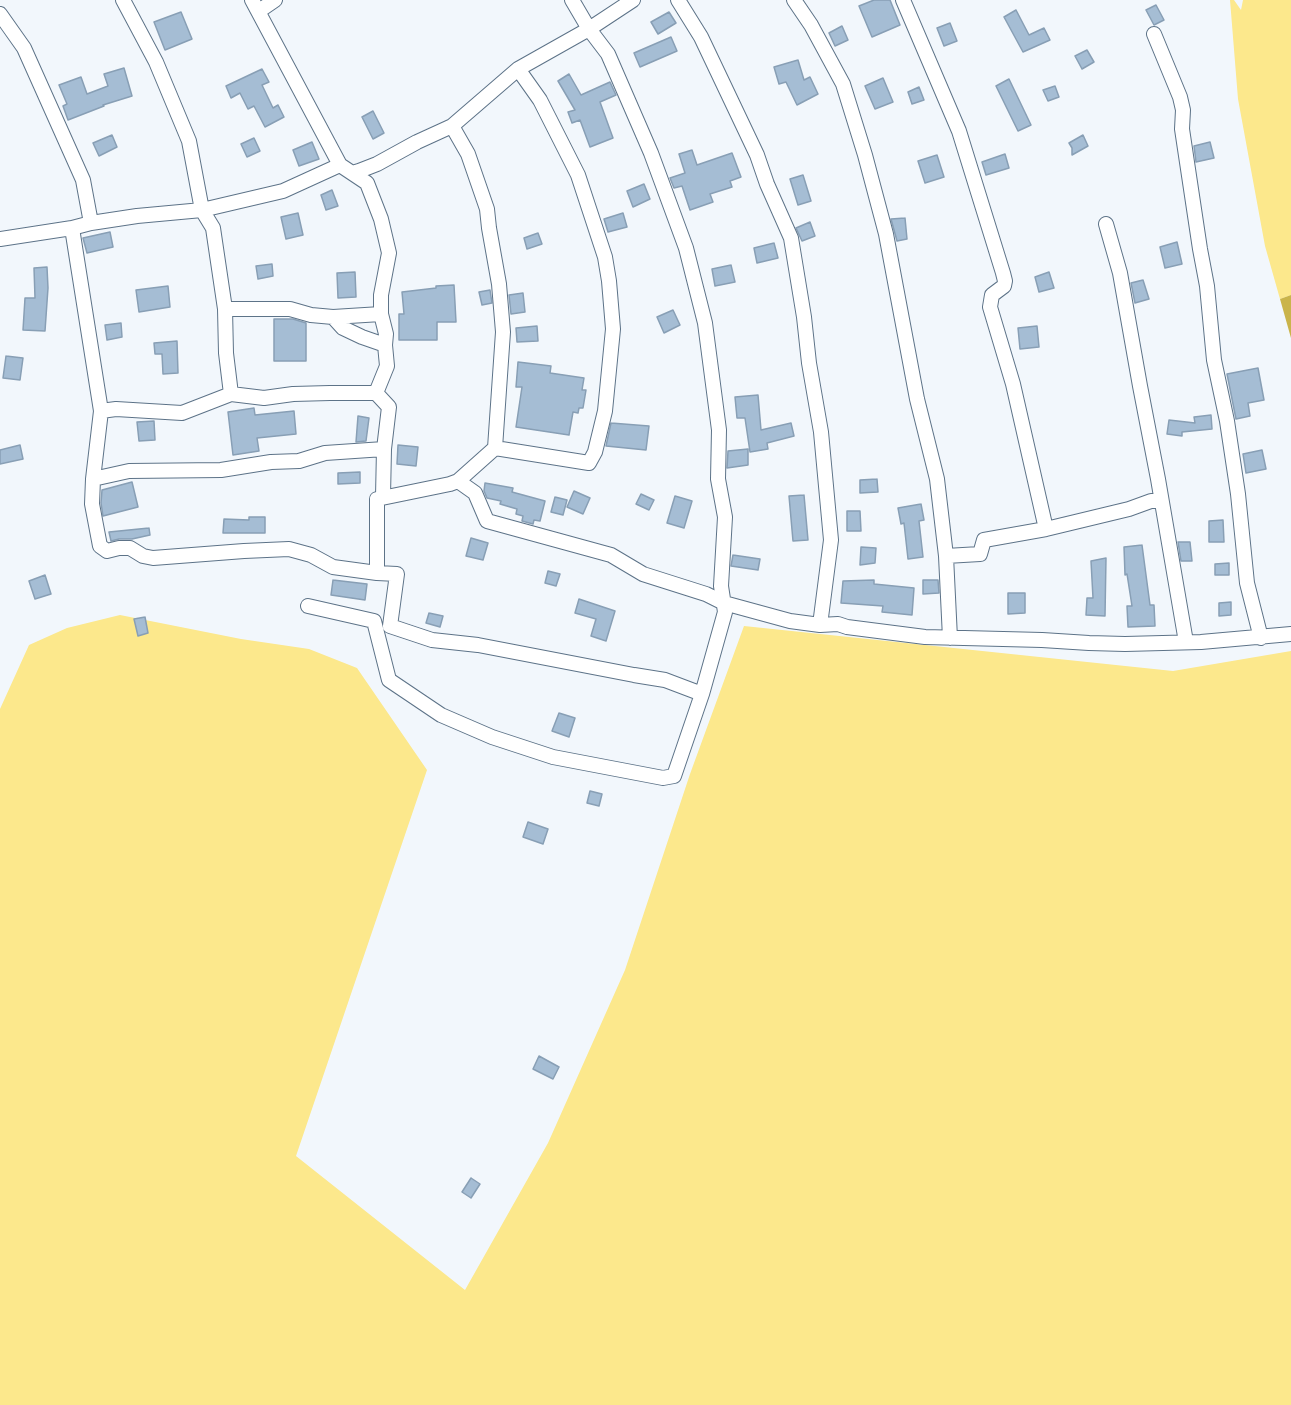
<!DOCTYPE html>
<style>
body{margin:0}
canvas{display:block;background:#f2f7fc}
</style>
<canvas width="1291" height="1405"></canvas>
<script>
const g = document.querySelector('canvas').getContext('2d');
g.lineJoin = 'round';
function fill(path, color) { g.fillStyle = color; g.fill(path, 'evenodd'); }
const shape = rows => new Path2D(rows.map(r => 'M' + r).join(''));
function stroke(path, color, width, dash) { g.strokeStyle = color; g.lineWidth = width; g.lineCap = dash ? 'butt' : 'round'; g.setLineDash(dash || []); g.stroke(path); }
fill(shape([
 [1230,0,1234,0,1241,10,1243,0,1291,0,1291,295,1280,299,1265,246,1238,99],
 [120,615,241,639,309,649,357,668,427,770,296,1156,465,1290,548,1143,625,970,690,774,744,626,1173,671,1291,651,1291,1405,0,1405,0,709,29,645,67,628]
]), '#fce88c');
fill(shape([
 [1291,295,1291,338,1280,299]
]), '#cab44a');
const building = shape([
 [874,0,890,0,900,25,872,37,859,6,874,0],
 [1156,5,1164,20,1154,25,1146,10,1156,5],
 [1016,10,1029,35,1044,28,1050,40,1023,52,1004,17,1016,10],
 [181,12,192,39,165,50,154,22,181,12],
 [669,12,676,23,658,34,651,22,669,12],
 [950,23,957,41,944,46,937,28,950,23],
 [842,26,848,40,835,46,829,33,842,26],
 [671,37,677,51,640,67,634,53,671,37],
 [1087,50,1094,62,1082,69,1075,56,1087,50],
 [798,60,804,80,810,77,818,94,797,105,786,82,779,84,774,67,798,60],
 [124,68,132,96,103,105,104,106,68,120,63,106,67,104,59,85,81,77,87,94,108,86,104,74,124,68],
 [262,69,269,82,262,85,273,108,278,105,284,117,265,127,254,106,248,109,240,93,231,98,226,86,262,69],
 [569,74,581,95,610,82,616,95,600,102,613,138,590,147,580,120,572,123,568,112,575,110,558,81,569,74],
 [883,78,893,102,875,109,865,86,883,78],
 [1009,79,1031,125,1018,131,996,86,1009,79],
 [1055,86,1059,97,1048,101,1043,90,1055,86],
 [919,87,924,100,912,104,908,92,919,87],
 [373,111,384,133,373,139,362,117,373,111],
 [112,135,117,147,99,156,93,143,112,135],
 [1083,135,1088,146,1072,155,1072,148,1069,143,1083,135],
 [254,138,260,151,247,157,241,144,254,138],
 [312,142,319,159,299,166,293,150,312,142],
 [1210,142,1214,158,1196,162,1194,146,1210,142],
 [692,150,697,165,732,153,741,177,730,181,732,187,710,194,713,202,690,210,682,186,674,188,670,178,685,173,679,154,692,150],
 [1005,154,1009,168,986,175,982,162,1005,154],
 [937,155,944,177,925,183,918,161,937,155],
 [803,175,811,201,798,205,790,179,803,175],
 [644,184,650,199,633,207,627,191,644,184],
 [332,190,338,206,326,210,321,195,332,190],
 [298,213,303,235,286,239,281,217,298,213],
 [623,213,627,227,608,232,604,219,623,213],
 [905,218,907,239,897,241,891,219,905,218],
 [810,222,815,236,802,241,796,228,810,222],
 [110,232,113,247,87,253,83,238,110,232],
 [538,233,542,244,527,249,524,238,538,233],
 [1177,242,1182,264,1165,268,1160,247,1177,242],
 [774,243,778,258,757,263,754,248,774,243],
 [272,264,273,276,258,279,256,266,272,264],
 [731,265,735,282,715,286,712,269,731,265],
 [47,267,48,288,45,331,23,330,25,298,35,298,34,268,47,267],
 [355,272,356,297,338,298,337,273,355,272],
 [1049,272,1054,288,1039,292,1035,277,1049,272],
 [1143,280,1149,299,1135,303,1131,283,1143,280],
 [454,285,456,322,437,322,437,340,399,340,399,314,404,314,402,292,436,288,436,286,454,285],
 [168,286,170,307,139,312,136,290,168,286],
 [490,290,492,303,482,305,479,292,490,290],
 [523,293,525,312,511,314,509,295,523,293],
 [673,310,680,325,664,333,657,317,673,310],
 [274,319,293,319,306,323,306,361,274,361,274,319],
 [121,323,122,337,107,340,105,325,121,323],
 [537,326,538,341,517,342,516,328,537,326],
 [1037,326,1039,347,1020,349,1018,328,1037,326],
 [177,341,178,373,163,374,162,354,155,354,154,343,177,341],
 [6,356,23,358,20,380,3,378,6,356],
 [518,362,551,366,550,373,584,378,582,390,586,390,583,408,579,408,578,413,573,412,569,435,516,427,522,387,516,387,518,362],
 [1258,368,1264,400,1248,403,1250,416,1236,419,1227,374,1258,368],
 [758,395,761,430,791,423,794,436,767,443,768,449,750,452,745,418,737,418,735,397,758,395],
 [254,408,255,415,294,411,296,434,257,438,259,451,233,455,228,412,254,408],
 [1211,415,1212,429,1182,432,1182,436,1167,434,1169,420,1195,423,1194,417,1211,415],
 [358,416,369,418,366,441,356,442,358,416],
 [154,421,155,440,139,441,137,422,154,421],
 [611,423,649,426,646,450,606,446,611,423],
 [20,445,23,459,0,464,0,450,20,445],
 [398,445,418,447,416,466,397,464,398,445],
 [748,449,748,465,727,468,728,451,748,449],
 [1262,450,1266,469,1246,473,1243,454,1262,450],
 [360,472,360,483,338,484,338,473,360,472],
 [877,479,878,492,860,493,860,480,877,479],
 [132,482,138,507,103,516,101,503,102,490,132,482],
 [485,483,513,488,512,492,545,501,540,521,534,520,533,524,522,521,523,516,516,514,517,509,500,504,501,501,487,498,484,491,485,483],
 [574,491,590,498,583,514,567,507,574,491],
 [641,494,654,500,649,510,636,504,641,494],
 [804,495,808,540,793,541,789,496,804,495],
 [675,496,692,501,684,528,667,523,675,496],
 [555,497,567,500,563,515,551,512,555,497],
 [921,504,924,520,919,521,923,557,908,559,904,523,901,524,898,508,921,504],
 [847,511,860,511,861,531,847,531,847,511],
 [249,517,265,517,265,533,223,533,224,519,249,520,249,517],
 [1223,520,1224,542,1209,542,1209,521,1223,520],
 [149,528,150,535,132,539,119,539,111,541,109,532,149,528],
 [471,538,488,543,483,560,466,556,471,538],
 [1178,542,1190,542,1192,561,1181,561,1178,542],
 [1142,545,1150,605,1154,605,1155,626,1128,627,1127,606,1132,606,1127,574,1125,575,1124,547,1142,545],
 [861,547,876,548,875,563,860,565,861,547],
 [733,555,760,559,758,570,731,566,733,555],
 [1106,558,1105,616,1086,615,1087,598,1093,598,1091,561,1106,558],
 [1229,563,1229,575,1215,575,1215,564,1229,563],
 [548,571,560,574,556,586,545,583,548,571],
 [45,575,51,594,35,599,29,581,45,575],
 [333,580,367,584,365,600,331,595,333,580],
 [874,580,874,584,914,588,912,615,882,612,883,606,841,603,843,581,874,580],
 [923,580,938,580,939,593,923,594,923,580],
 [1008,593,1025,593,1025,613,1008,614,1008,593],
 [579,599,615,611,606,641,591,636,596,619,575,613,579,599],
 [1231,602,1231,615,1219,616,1219,603,1231,602],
 [429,613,443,616,440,627,426,623,429,613],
 [145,617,148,633,138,636,134,619,145,617],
 [559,713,575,718,569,737,552,731,559,713],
 [590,791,602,794,599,806,587,803,590,791],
 [528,822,548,829,543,844,523,837,528,822],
 [539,1056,559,1067,553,1079,533,1069,539,1056],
 [471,1178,480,1184,471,1198,462,1192,471,1178]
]);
fill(building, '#a5bdd4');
stroke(building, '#889fb5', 1.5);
const street = shape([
 [123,0,156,62,189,141,202,210,213,228,225,309,226,353,231,394],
 [252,0,340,165],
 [678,0,701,37,757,155,767,184,791,238,804,317,809,363,821,432,831,540,820,625],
 [794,0,811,25,843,84,865,155,886,234,917,399,937,479,946,556,950,638],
 [903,0,959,131,1003,273,1005,281,1004,286,992,295,990,307,1013,384,1046,529],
 [259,11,275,0],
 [0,14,24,48,83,180,91,223],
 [1154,34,1180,97,1183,110,1182,129,1200,249,1207,286,1214,360,1227,421,1238,494,1247,583,1261,638],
 [352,173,367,183,381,219,389,253,381,295,381,314,386,334,385,345,387,366,376,393,389,407,384,449,383,496],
 [1106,224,1120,273,1140,386,1158,479,1186,642],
 [72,228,101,411,93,479,92,504,100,546,107,551,119,548,130,548,143,556,153,558,244,551,289,549,311,555,333,567,377,573,397,574,390,626,432,640,478,645,634,675,665,680,702,694],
 [0,239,72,228,91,223,137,216,202,210,283,191,340,165,352,173,359,171,377,164,417,142,452,126,518,69,589,29,633,0],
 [225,309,290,309,311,315,333,317,343,328,362,337,385,345],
 [333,317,381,314],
 [101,411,116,409,182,413,231,394,264,398,293,394,330,393,376,393],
 [495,448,589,463,595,452,605,411,613,329,609,281,605,257,578,175,540,100,518,69],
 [93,479,129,471,221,470,271,462,299,461,325,453,384,449],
 [458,481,475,493,487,521,611,555,643,574,706,594,724,603,790,621,820,625,838,624,847,627,925,637,1042,640,1089,643,1125,644,1201,642,1291,634],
 [946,556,980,554,984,540,1046,529,1129,509,1151,501,1161,501],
 [377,573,377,499,450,484,458,481,495,448,503,332,499,284,489,228,487,209,468,154,452,126],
 [308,606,374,621,389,680,441,715,492,737,553,757,663,778,674,776,702,694,725,612,721,586,725,517,718,479,719,430,705,323,686,248,651,153,608,54,589,29,572,0]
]);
stroke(street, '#5d7388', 16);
stroke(street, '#fff', 14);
</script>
